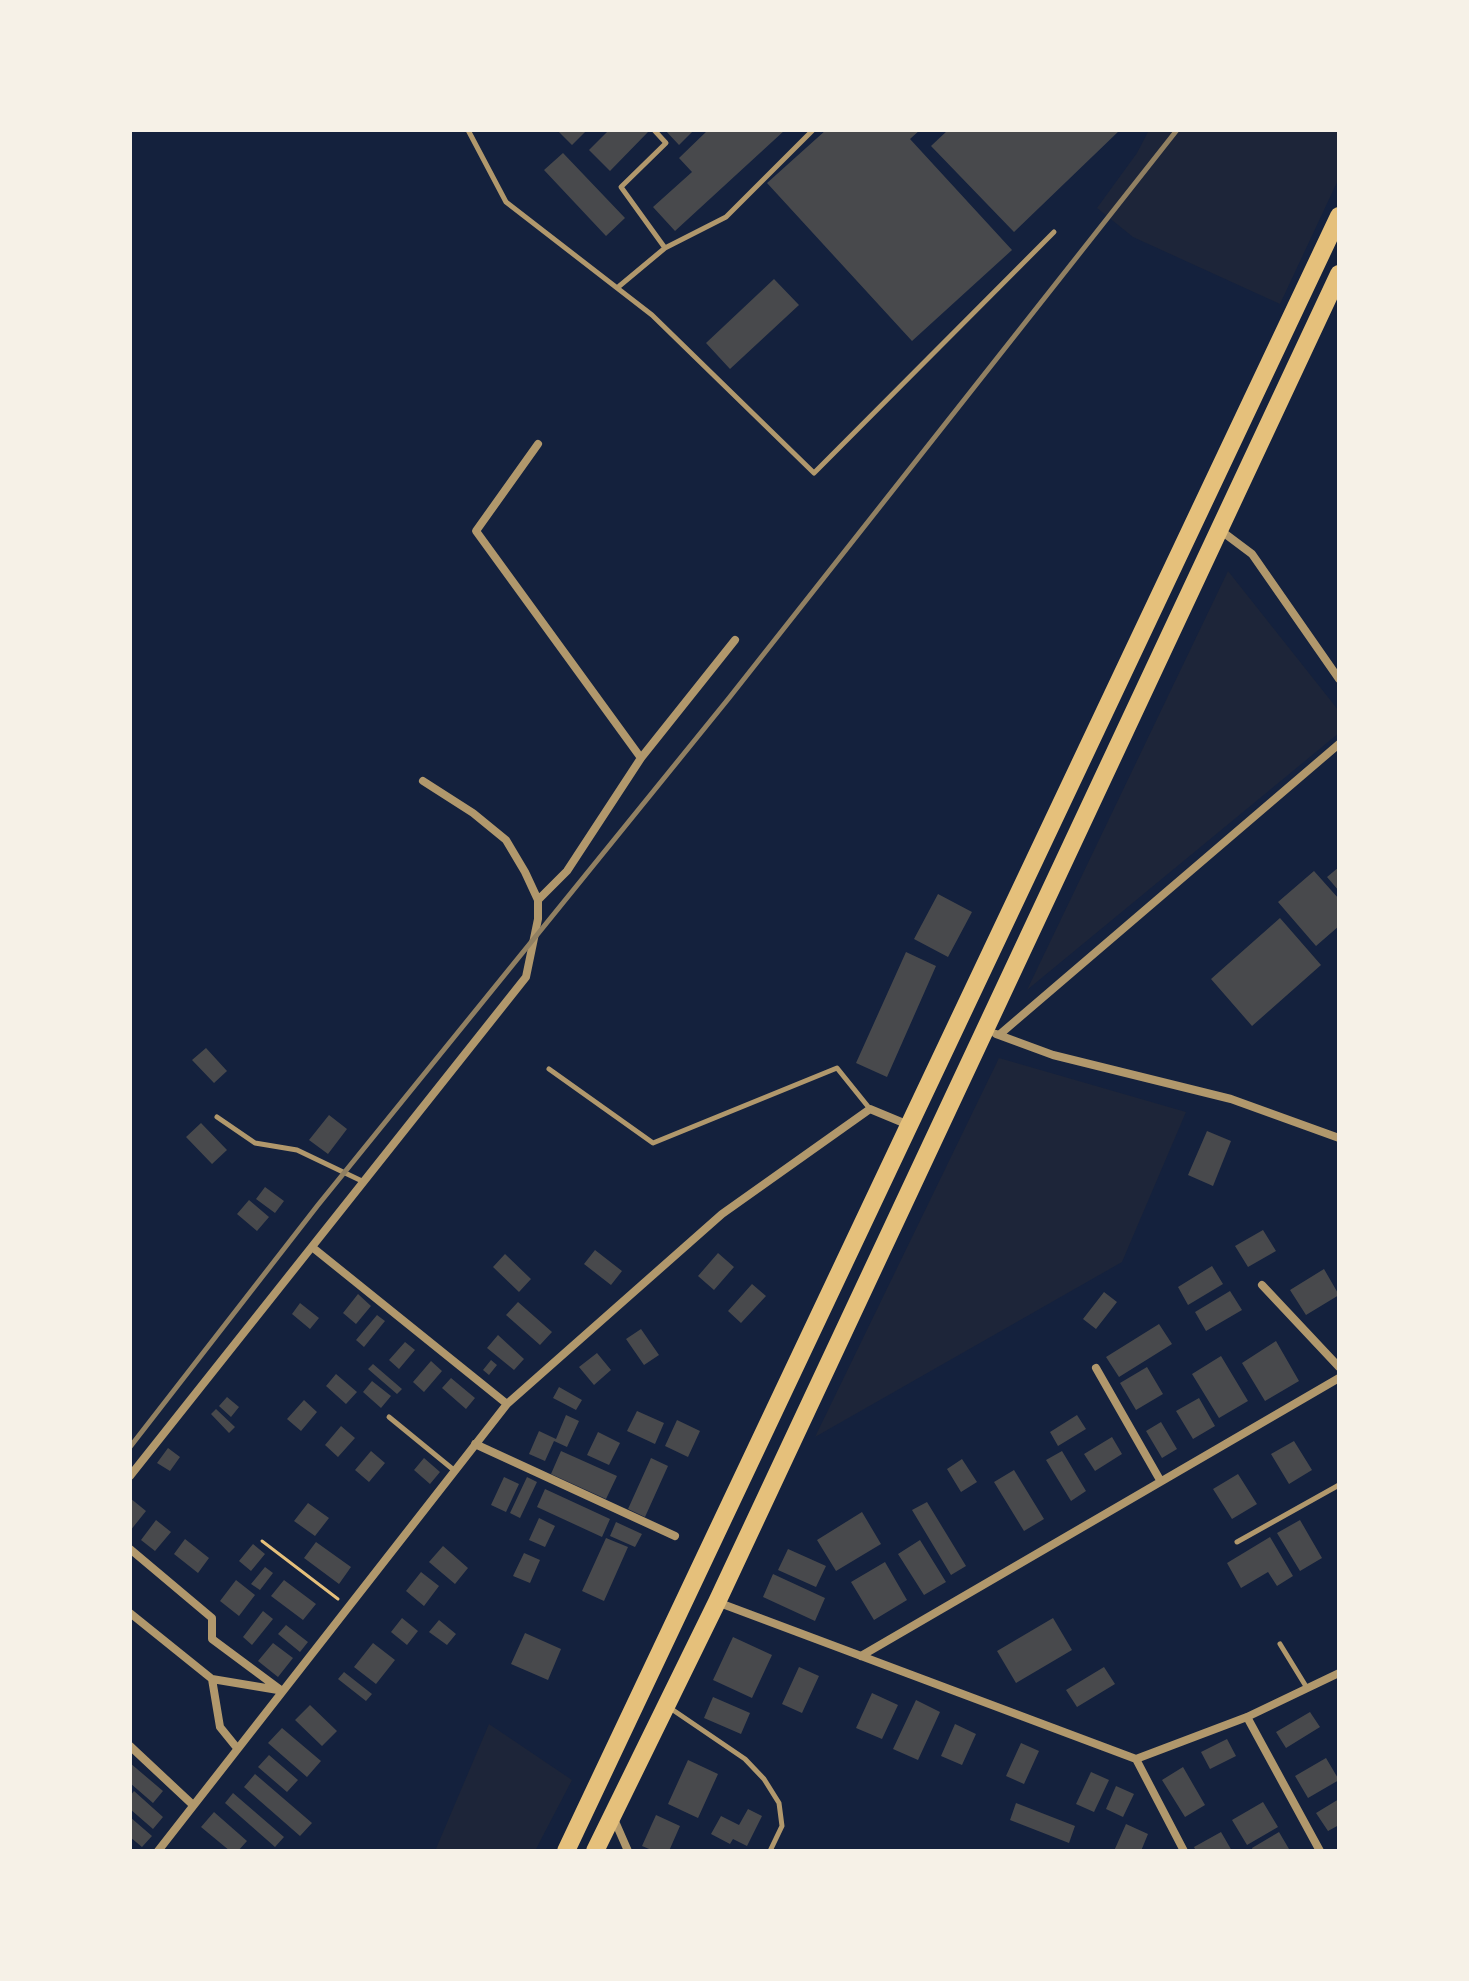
<!DOCTYPE html>
<style>
body{margin:0}
#map{position:relative;width:1469px;height:1981px;overflow:hidden;background:#14213d;font-family:Jost,sans-serif}
canvas{display:block}
.frame{position:absolute;inset:0;border:132px solid #f6f1e7;pointer-events:none}
</style>
<div id="map">
<canvas width="1469" height="1981"></canvas>
<div class="frame"></div>
</div>
<script>
const g = document.querySelector('canvas').getContext('2d');
g.lineJoin = 'round';
function fill(path, color) { g.fillStyle = color; g.fill(path, 'evenodd'); }
const shape = rows => new Path2D(rows.map(r => 'M' + r).join(''));
function stroke(path, color, width, dash) { g.strokeStyle = color; g.lineWidth = width; g.lineCap = dash ? 'butt' : 'round'; g.setLineDash(dash || []); g.stroke(path); }
fill(shape([
 [1149,130,1339,130,1339,178,1280,304,1133,237,1097,208,1137,153],
 [1228,571,1339,711,1339,733,1027,990],
 [999,1058,1186,1112,1122,1262,815,1437],
 [489,1724,572,1780,535,1851,435,1851]
]), '#1d2539');
fill(shape([
 [557,130,587,130,572,145],
 [609,130,648,132,610,171,589,150],
 [665,130,694,130,679,145],
 [708,130,785,130,675,231,653,207,692,172,679,158],
 [826,130,920,130,910,139,1012,250,912,341,767,183],
 [948,130,1120,130,1014,232,931,146],
 [563,153,625,218,606,236,544,170],
 [774,279,799,305,730,369,706,343],
 [1339,867,1339,891,1327,877],
 [1314,871,1339,899,1339,926,1316,946,1278,902],
 [938,894,972,912,948,957,914,939],
 [1280,918,1321,965,1252,1026,1211,979],
 [906,952,936,966,887,1077,856,1063],
 [206,1048,227,1071,214,1083,192,1060],
 [329,1115,347,1129,328,1154,309,1140],
 [201,1123,227,1150,212,1164,186,1137],
 [1207,1131,1231,1141,1213,1186,1188,1175],
 [265,1187,284,1201,275,1213,256,1199],
 [249,1200,269,1217,257,1231,237,1214],
 [1263,1230,1276,1251,1248,1267,1235,1246],
 [595,1250,622,1271,611,1285,584,1264],
 [718,1253,734,1267,714,1290,698,1276],
 [505,1254,531,1279,519,1292,493,1267],
 [1212,1266,1223,1284,1188,1305,1178,1287],
 [1324,1269,1339,1295,1306,1315,1290,1290],
 [752,1284,766,1296,741,1323,728,1311],
 [1230,1291,1242,1310,1206,1331,1195,1312],
 [1104,1292,1117,1302,1096,1329,1083,1319],
 [358,1294,371,1306,356,1324,343,1313],
 [518,1302,552,1332,540,1345,506,1315],
 [300,1303,319,1318,310,1329,292,1314],
 [377,1315,385,1321,364,1347,356,1340],
 [1159,1324,1172,1344,1119,1377,1106,1357],
 [641,1329,659,1355,644,1365,626,1339],
 [498,1335,524,1359,514,1370,487,1348],
 [1276,1341,1299,1381,1265,1401,1242,1363],
 [405,1342,415,1350,399,1369,389,1360],
 [597,1353,611,1370,594,1385,579,1367],
 [1221,1356,1248,1401,1219,1418,1192,1374],
 [491,1360,497,1365,489,1375,483,1370],
 [431,1361,442,1371,424,1392,413,1382],
 [373,1364,402,1389,397,1394,368,1369],
 [1147,1367,1163,1394,1136,1410,1120,1383],
 [336,1374,357,1392,346,1404,326,1386],
 [451,1378,475,1398,466,1409,442,1388],
 [372,1381,391,1396,381,1408,363,1392],
 [559,1387,582,1400,576,1410,553,1398],
 [227,1397,239,1407,231,1417,219,1406],
 [1199,1398,1215,1426,1193,1439,1176,1411],
 [304,1400,317,1412,301,1431,287,1419],
 [216,1409,235,1427,229,1433,211,1414],
 [637,1411,664,1423,655,1444,627,1431],
 [566,1415,579,1421,567,1447,554,1441,545,1461,529,1454,539,1431,556,1439],
 [1077,1415,1086,1429,1058,1446,1050,1432],
 [677,1420,700,1431,688,1457,665,1446],
 [1161,1422,1177,1449,1162,1458,1146,1431],
 [341,1426,355,1438,338,1457,325,1445],
 [598,1432,620,1443,609,1465,587,1455],
 [1112,1437,1122,1454,1095,1471,1084,1454],
 [1294,1441,1312,1470,1289,1484,1271,1454],
 [168,1448,180,1457,170,1471,157,1463],
 [371,1451,385,1463,369,1482,355,1470],
 [561,1451,617,1476,606,1499,551,1474],
 [1062,1451,1086,1491,1071,1501,1046,1460],
 [424,1458,440,1472,430,1484,414,1470],
 [651,1458,668,1466,645,1517,628,1509],
 [962,1459,977,1482,961,1492,947,1469],
 [1014,1470,1044,1519,1024,1531,994,1482],
 [1238,1474,1257,1504,1232,1519,1213,1489],
 [504,1477,519,1484,506,1512,491,1505],
 [527,1477,537,1482,520,1518,510,1513],
 [545,1489,610,1519,602,1537,537,1507],
 [130,1498,146,1511,130,1531],
 [927,1502,966,1566,951,1575,912,1510],
 [308,1503,329,1518,315,1536,294,1521],
 [862,1512,881,1544,836,1571,817,1540],
 [539,1518,555,1526,545,1547,529,1540],
 [156,1520,171,1532,155,1551,141,1540],
 [1300,1520,1322,1558,1300,1571,1277,1533],
 [616,1522,642,1534,635,1547,610,1536],
 [1270,1537,1293,1576,1277,1586,1268,1572,1241,1588,1227,1563],
 [606,1538,628,1547,604,1601,582,1591],
 [185,1539,209,1558,198,1573,174,1554],
 [920,1540,946,1582,924,1595,898,1554],
 [316,1542,351,1567,339,1584,304,1558],
 [253,1544,265,1554,251,1571,239,1561],
 [443,1546,468,1568,455,1584,429,1562],
 [788,1549,826,1566,816,1587,778,1570],
 [524,1553,540,1560,530,1583,513,1576],
 [885,1562,907,1600,874,1620,851,1582],
 [265,1567,273,1573,260,1590,251,1584],
 [421,1572,439,1586,424,1606,406,1591],
 [773,1574,825,1598,815,1621,763,1597],
 [236,1580,255,1595,239,1616,220,1601],
 [284,1580,316,1604,303,1620,271,1596],
 [263,1611,273,1619,252,1645,243,1637],
 [402,1618,418,1631,407,1645,391,1632],
 [1053,1618,1072,1650,1016,1683,997,1651],
 [439,1620,456,1634,447,1645,429,1632],
 [286,1625,308,1642,300,1652,278,1634],
 [525,1633,561,1649,548,1680,511,1664],
 [733,1637,772,1655,752,1698,713,1680],
 [273,1643,293,1658,278,1677,258,1661],
 [373,1643,395,1660,376,1684,354,1667],
 [799,1667,819,1676,802,1713,782,1704],
 [1104,1667,1115,1684,1077,1707,1066,1690],
 [344,1672,372,1694,366,1701,338,1679],
 [872,1693,898,1705,882,1739,856,1728],
 [713,1697,750,1713,741,1734,704,1718],
 [916,1700,940,1712,918,1760,893,1749],
 [310,1705,337,1731,322,1746,295,1720],
 [1310,1712,1320,1727,1286,1748,1276,1732],
 [955,1724,976,1734,962,1765,941,1756],
 [282,1728,321,1761,307,1777,268,1743],
 [1227,1739,1236,1756,1210,1769,1201,1752],
 [1021,1743,1039,1751,1024,1784,1006,1776],
 [269,1755,298,1780,287,1792,258,1767],
 [1326,1758,1339,1780,1308,1798,1295,1776],
 [688,1760,718,1774,698,1818,668,1804],
 [130,1763,163,1791,153,1803,130,1783],
 [1183,1767,1205,1805,1185,1817,1162,1780],
 [1091,1772,1109,1780,1094,1812,1076,1804],
 [255,1774,312,1823,300,1836,244,1787],
 [1116,1786,1134,1794,1123,1817,1106,1809],
 [134,1791,163,1817,153,1829,130,1809,130,1796],
 [233,1793,284,1837,275,1847,225,1803],
 [1339,1799,1339,1825,1328,1831,1316,1813],
 [1263,1802,1278,1827,1247,1845,1232,1820],
 [1016,1803,1075,1826,1069,1843,1010,1820],
 [748,1809,762,1816,747,1846,733,1839,730,1844,711,1834,721,1816,739,1825],
 [214,1812,247,1841,238,1851,230,1851,201,1827],
 [656,1815,680,1826,669,1851,654,1851,642,1846],
 [130,1817,152,1836,142,1847,130,1837],
 [1126,1824,1148,1834,1141,1851,1114,1851],
 [1221,1832,1232,1851,1196,1851,1194,1847],
 [1279,1832,1289,1849,1253,1851,1252,1848]
]), '#48494c');
stroke(shape([
 [262,1541,338,1599]
]), '#e5c07b', 3);
stroke(shape([
 [468,130,506,202,652,315,814,473,1054,232],
 [654,130,666,143,621,187,665,248],
 [617,288,665,248,726,217,813,130],
 [549,1069,653,1143,837,1068,870,1109],
 [217,1117,255,1143,297,1150,364,1182],
 [389,1417,455,1471],
 [1237,1542,1339,1485],
 [1280,1644,1307,1688],
 [670,1708,745,1759,764,1779,779,1803,782,1826,770,1851]
]), '#b1986c', 5);
stroke(shape([
 [538,444,476,531,641,758],
 [1220,530,1252,554,1339,679],
 [538,900,567,871,641,758,735,640],
 [996,1034,1053,1055,1231,1099,1339,1138],
 [999,1035,1339,744],
 [312,1247,507,1404],
 [1262,1285,1339,1367],
 [1096,1368,1160,1480],
 [475,1444,675,1536],
 [130,1476,526,977,538,919,538,900,525,872,506,840,473,813,423,781],
 [130,1549,212,1618,212,1639,282,1691],
 [717,1602,1136,1759,1184,1851],
 [130,1613,212,1679],
 [861,1656,1339,1378],
 [1247,1717,1320,1851],
 [130,1746,193,1805],
 [237,1748,220,1727,212,1679,278,1690],
 [1136,1759,1247,1717,1339,1673],
 [614,1819,628,1851],
 [158,1851,507,1404,722,1214,870,1109,911,1126]
]), '#b1986c', 8);
stroke(shape([
 [566,1851,1339,216],
 [595,1851,717,1602,1339,274]
]), '#e5c07b', 18);
stroke(shape([
 [130,1447,318,1205,729,698,1177,130]
]), '#918062', 5);
</script>
